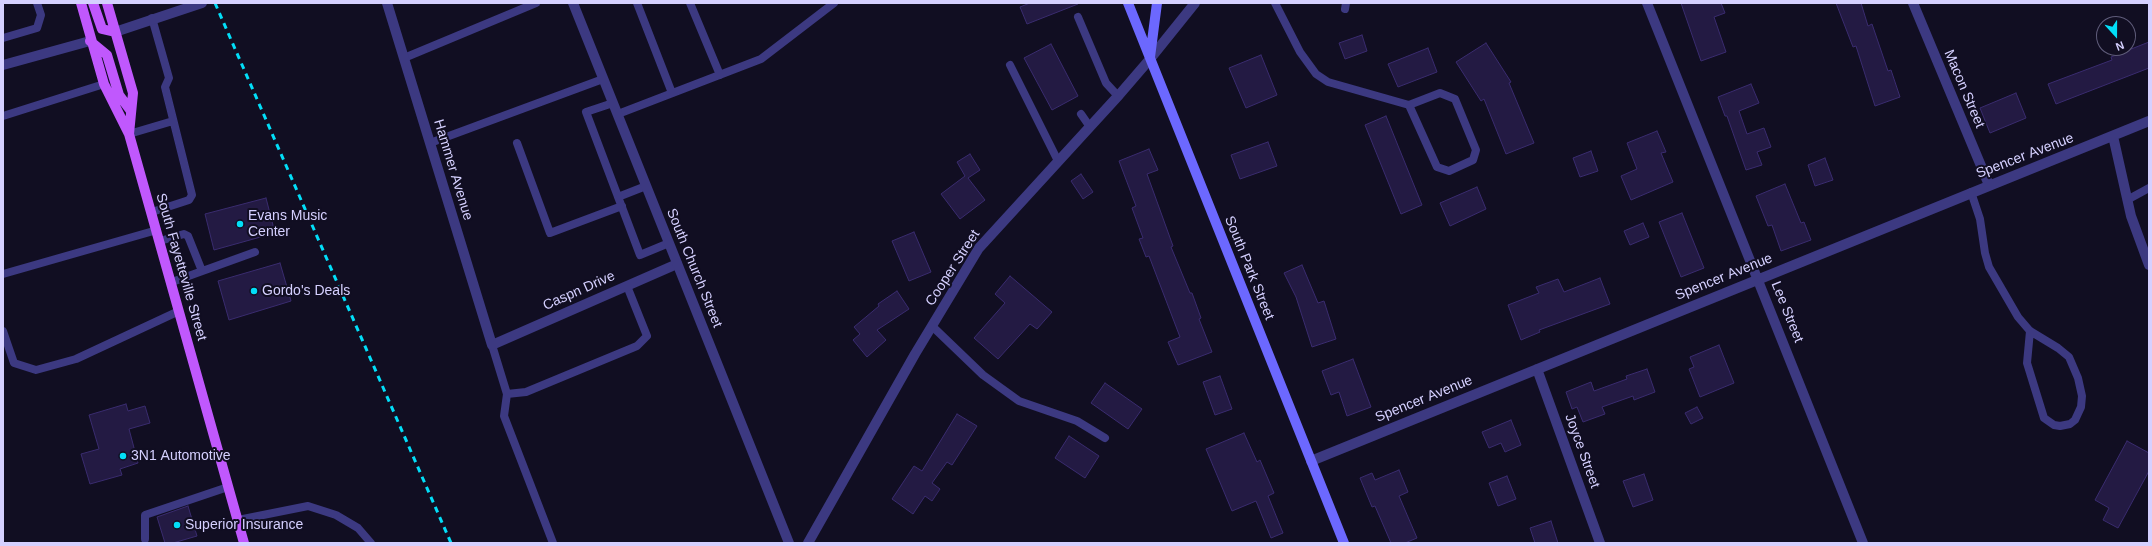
<!DOCTYPE html>
<style>
body{margin:0}
#map{position:relative;width:2152px;height:546px;overflow:hidden;background:#110e22;font-family:Arial,sans-serif}
canvas{display:block}
.frame{position:absolute;inset:0;border:4px solid #d5d0ff;pointer-events:none}
.north{position:absolute;left:2096px;top:16px;width:40px;height:40px;box-sizing:border-box;background:#110e22;border:1px solid #5f5c7a;border-radius:50%;rotate:159deg;font-size:11px;font-weight:700;line-height:16px;text-align:center;color:#d5d0ff}
.north::after{content:'';display:block;margin:auto;width:14px;height:18px;background:#02def8;clip-path:polygon(50% 0,100% 100%,50% 72%,0 100%)}
</style>
<div id="map">
<canvas width="2152" height="546"></canvas>
<div class="frame"></div>
<div class="north">N</div>
</div>
<script>
const g = document.querySelector('canvas').getContext('2d');
g.lineJoin = 'round';
function fill(path, color) { g.fillStyle = color; g.fill(path, 'evenodd'); }
const shape = rows => new Path2D(rows.map(r => 'M' + r).join(''));
function stroke(path, color, width, dash) { g.strokeStyle = color; g.lineWidth = width; g.lineCap = dash ? 'butt' : 'round'; g.setLineDash(dash || []); g.stroke(path); }
function label(font, color, halo, rows, align = 'center') {
  g.font = font + ' Arial,sans-serif'; g.lineWidth = 4; g.setLineDash([]); g.textBaseline = 'middle'; g.strokeStyle = halo; g.fillStyle = color; for (const [text, x, y, turn = 0] of rows) {
    g.save(); g.translate(x, y); g.rotate((+turn || 0) * Math.PI / 180); g.textAlign = isNaN(turn) ? turn : align; if (halo) g.strokeText(text, 0, 0); g.fillText(text, 0, 0); g.restore();
  }
}
const building = shape([
 [1030,3,1078,3,1078,4,1027,24,1020,7,1030,3],
 [1681,3,1721,3,1725,13,1714,17,1726,52,1701,61,1681,3],
 [1836,3,1861,3,1868,26,1872,24,1888,71,1891,70,1900,97,1875,106,1856,46,1853,47,1836,3],
 [1362,35,1367,51,1345,59,1339,43,1362,35],
 [2149,42,2149,68,2056,104,2048,84,2112,60,2111,57,2149,42],
 [1486,43,1511,82,1509,83,1534,143,1506,154,1484,99,1481,101,1456,62,1486,43],
 [1051,44,1078,96,1052,110,1024,58,1051,44],
 [1428,48,1437,72,1398,87,1388,64,1428,48],
 [1261,55,1277,95,1246,108,1229,68,1261,55],
 [1751,84,1759,103,1739,111,1747,134,1764,128,1771,147,1757,152,1762,165,1746,170,1727,116,1725,116,1718,97,1751,84],
 [2016,93,2026,118,1990,133,1980,108,2016,93],
 [1386,116,1422,205,1401,214,1365,125,1386,116],
 [1657,131,1666,152,1661,153,1673,182,1631,200,1621,176,1637,169,1627,143,1657,131],
 [1268,142,1277,166,1240,179,1231,155,1268,142],
 [1149,149,1158,170,1147,174,1173,246,1171,247,1190,293,1192,293,1201,318,1199,319,1212,352,1178,365,1168,342,1180,337,1149,256,1146,257,1139,239,1143,238,1132,208,1136,206,1119,161,1149,149],
 [1591,151,1598,171,1580,177,1573,158,1591,151],
 [970,154,980,170,968,178,985,200,960,219,941,194,965,176,957,162,970,154],
 [1825,158,1833,180,1815,186,1808,165,1825,158],
 [1081,174,1093,192,1083,199,1071,181,1081,174],
 [1785,184,1801,223,1804,222,1811,240,1781,251,1772,225,1768,226,1756,196,1785,184],
 [1477,187,1486,209,1450,226,1440,203,1477,187],
 [266,198,275,233,214,250,205,214,266,198],
 [1682,213,1704,268,1681,277,1659,222,1682,213],
 [1643,223,1649,237,1630,245,1624,231,1643,223],
 [914,232,931,272,909,281,892,241,914,232],
 [280,263,291,301,229,320,218,281,280,263],
 [1302,265,1318,303,1324,301,1336,339,1312,347,1296,297,1284,273,1302,265],
 [1010,276,1052,312,1037,329,1030,324,998,359,974,338,1005,303,995,294,1010,276],
 [1600,278,1610,304,1539,330,1540,332,1521,340,1508,305,1539,293,1536,287,1558,279,1564,292,1600,278],
 [897,291,909,309,877,330,886,340,867,357,853,340,860,334,854,327,879,306,878,304,897,291],
 [1719,345,1734,383,1700,397,1689,369,1694,367,1690,357,1719,345],
 [1353,359,1371,407,1347,416,1339,392,1331,395,1322,371,1353,359],
 [1647,369,1655,392,1634,400,1633,396,1602,407,1605,414,1583,422,1577,407,1572,409,1566,392,1591,382,1594,391,1627,379,1626,376,1647,369],
 [1220,376,1232,409,1215,415,1203,382,1220,376],
 [1105,383,1142,409,1128,429,1091,403,1105,383],
 [126,404,128,411,145,406,150,423,129,429,138,463,120,469,122,475,90,484,81,454,99,449,89,415,126,404],
 [1697,407,1703,418,1691,424,1685,413,1697,407],
 [957,414,977,426,952,465,947,462,932,483,940,489,932,501,925,496,913,514,892,499,914,466,922,471,957,414],
 [1511,420,1521,445,1505,452,1501,443,1489,448,1482,432,1511,420],
 [1244,433,1257,462,1260,460,1274,493,1268,496,1283,533,1271,538,1256,501,1232,511,1206,449,1244,433],
 [1069,436,1099,456,1085,478,1055,458,1069,436],
 [2127,441,2149,453,2149,471,2118,528,2103,520,2109,508,2095,500,2127,441],
 [1399,470,1408,492,1399,496,1417,538,1405,543,1391,543,1375,506,1372,507,1360,478,1372,473,1375,480,1399,470],
 [1644,474,1653,500,1633,507,1623,481,1644,474],
 [1507,476,1516,499,1498,506,1489,483,1507,476],
 [188,506,197,536,173,543,165,543,157,517,188,506],
 [1551,521,1558,543,1535,543,1530,528,1551,521]
]);
fill(building, '#231a43');
stroke(building, '#3a2c6f', 1);
stroke(shape([
 [637,3,672,93],
 [690,3,720,75],
 [1275,3,1300,52,1316,74,1328,82,1409,105,1440,93,1455,99,1476,150,1473,160,1449,171,1437,167,1409,105],
 [1345,9,1346,3],
 [1078,17,1106,83,1118,96],
 [3,38,37,28,41,15,37,3],
 [404,58,536,3],
 [1010,65,1058,161],
 [613,103,586,112,640,255,669,243],
 [618,114,761,59,834,3],
 [1081,114,1090,127],
 [3,116,104,84],
 [129,134,173,121],
 [430,143,603,79],
 [517,143,550,233,622,206],
 [1971,192,1980,219,1985,253,1989,267,2018,317,2030,331,2058,348,2069,357,2078,378,2082,396,2081,407,2075,420,2070,424,2060,426,2054,425,2044,418,2027,363,2030,331],
 [618,197,646,186],
 [2127,200,2149,188],
 [152,212,189,200,192,195,165,87,169,78,152,18],
 [160,241,184,234,188,236,202,271],
 [3,274,157,230],
 [172,282,255,252],
 [932,326,983,375,1019,401,1077,421,1105,438],
 [3,331,14,363,36,370,76,359,179,311],
 [492,345,507,394,504,416,553,543],
 [507,394,526,392,637,346,647,336,627,286],
 [238,520,308,506,336,515,358,528,371,543],
 [145,539,145,515,228,487]
]), '#3c3981', 8);
stroke(shape([
 [387,3,492,345,677,264],
 [1647,3,1863,543],
 [1913,3,1989,185],
 [115,32,202,3],
 [1150,59,1195,3],
 [3,65,90,41],
 [2113,136,2131,216,2149,265],
 [1537,369,1600,543],
 [1311,461,2149,121]
]), '#3c3981', 10);
stroke(shape([
 [573,3,789,543],
 [808,543,915,354,979,248,1119,95,1150,59]
]), '#3c3981', 10);
stroke(shape([
 [1128,3,1344,543],
 [1150,57,1157,3]
]), '#6c68fe', 10);
stroke(shape([
 [81,3,104,84,129,134,244,543],
 [93,3,102,29,115,32],
 [107,3,133,93,129,134],
 [90,41,107,55,119,95,131,111]
]), '#c058fd', 10);
stroke(shape([
 [215,3,451,543]
]), '#02def8', 3, [6, 5]);
for (const [x, y, r, color] of [
 [240,224,4,"#02def8"],
 [254,291,4,"#02def8"],
 [123,456,4,"#02def8"],
 [177,525,4,"#02def8"]
]) { const dot = new Path2D(); dot.arc(x, y, r, 0, 2 * Math.PI); g.fillStyle = color; g.fill(dot); stroke(dot, '#110e22', 1.5); }
label('14px', '#d5d0ff', '#110e22', [
 ["Macon Street",1964,89,67],
 ["Spencer Avenue",2025,156,-21],
 ["Hammer Avenue",453,170,73],
 ["South Fayetteville Street",181,267,74],
 ["South Church Street",694,268,68],
 ["Cooper Street",953,268,-57],
 ["South Park Street",1249,268,68],
 ["Spencer Avenue",1724,277,-22],
 ["Caspn Drive",579,291,-24],
 ["Lee Street",1787,312,68],
 ["Spencer Avenue",1424,399,-22],
 ["Joyce Street",1582,451,70]
]);
label('14px', '#d5d0ff', '#110e22', [
 ["Evans Music",248,216],
 ["Center",248,232],
 ["Gordo's Deals",262,291],
 ["3N1 Automotive",131,456],
 ["Superior Insurance",185,525]
], 'left');
</script>
